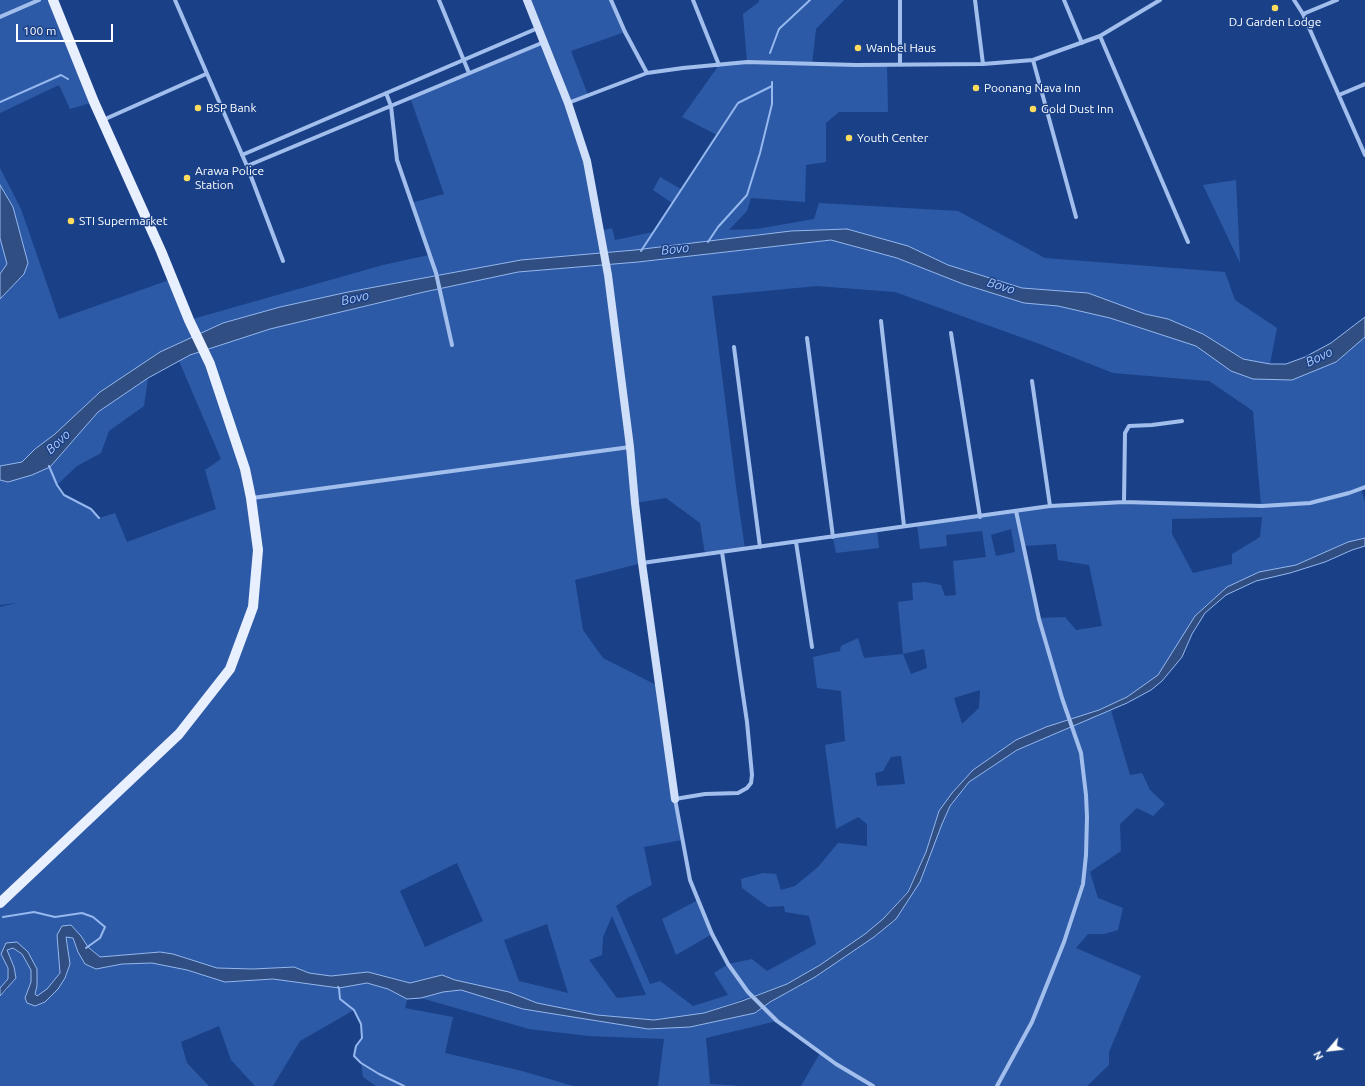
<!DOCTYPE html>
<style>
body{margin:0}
#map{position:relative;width:1365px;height:1086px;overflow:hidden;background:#1a4188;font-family:Ubuntu,sans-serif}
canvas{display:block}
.north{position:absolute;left:1309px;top:1030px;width:40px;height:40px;-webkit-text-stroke:3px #1a4188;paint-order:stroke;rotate:242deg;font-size:11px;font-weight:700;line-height:16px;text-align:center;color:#fff}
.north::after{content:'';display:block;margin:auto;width:14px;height:18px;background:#fff;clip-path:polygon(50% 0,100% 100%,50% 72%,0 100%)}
.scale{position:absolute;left:16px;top:24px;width:97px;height:18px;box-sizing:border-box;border:2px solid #fff;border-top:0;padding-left:5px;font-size:12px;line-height:14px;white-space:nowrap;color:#fff;-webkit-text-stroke:3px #1a4188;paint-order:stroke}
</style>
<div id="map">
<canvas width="1365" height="1086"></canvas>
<div class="north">N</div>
<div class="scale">100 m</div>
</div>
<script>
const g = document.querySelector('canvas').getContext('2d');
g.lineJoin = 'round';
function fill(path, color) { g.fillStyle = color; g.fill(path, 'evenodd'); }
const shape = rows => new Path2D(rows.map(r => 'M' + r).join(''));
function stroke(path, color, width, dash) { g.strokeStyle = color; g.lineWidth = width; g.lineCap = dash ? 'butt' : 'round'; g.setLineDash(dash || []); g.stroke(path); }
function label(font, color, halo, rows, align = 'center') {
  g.font = font + ' Ubuntu,sans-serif'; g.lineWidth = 3; g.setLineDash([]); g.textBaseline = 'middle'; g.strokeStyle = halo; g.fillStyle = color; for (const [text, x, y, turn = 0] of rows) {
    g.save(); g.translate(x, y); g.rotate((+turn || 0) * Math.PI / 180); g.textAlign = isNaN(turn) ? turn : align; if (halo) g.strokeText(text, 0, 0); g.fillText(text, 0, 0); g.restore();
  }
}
fill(shape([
 [0,0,53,0,94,102,70,109,59,85,0,113],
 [527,0,611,0,625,32,571,51,588,95,568,104,587,161,600,231,612,228,615,240,653,232,672,203,653,190,660,177,681,189,717,135,682,117,719,65,747,62,743,14,759,2,759,0,844,0,816,29,812,64,887,65,888,112,839,112,826,123,826,162,806,165,805,202,751,198,747,211,729,230,757,229,814,219,819,203,958,211,1045,258,1225,272,1235,300,1277,328,1270,364,1243,359,1203,334,1168,319,1145,314,1088,293,1022,288,948,265,908,246,847,229,635,250,521,260,348,292,280,307,223,323,55,434,35,449,22,462,0,466,0,299,24,274,13,207,0,185,0,168,21,209,59,319,172,279,189,320,383,265,429,255,411,203,444,194,410,97,544,41],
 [1236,180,1240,263,1203,185],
 [0,238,7,264,0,274],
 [831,240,897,258,963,284,1024,303,1058,306,1110,318,1196,346,1231,371,1336,362,1365,337,1365,487,1361,489,1365,502,1365,538,1348,542,1296,565,1259,572,1227,587,1195,616,1159,675,1127,697,1099,710,1046,727,1016,740,973,770,952,793,939,811,926,852,907,892,883,919,865,934,820,965,787,984,704,1013,654,1020,597,1015,537,1003,509,992,455,980,442,975,410,983,368,972,331,976,309,973,294,967,253,969,217,968,173,954,160,952,100,957,88,947,81,936,58,935,60,973,47,989,37,997,35,994,37,986,37,969,28,952,6,943,8,979,0,988,0,607,16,603,0,605,0,480,8,482,50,467,98,412,148,378,144,406,109,431,101,453,77,466,57,485,64,495,91,509,99,518,115,513,127,542,216,509,205,470,221,459,179,361,190,355,270,329,424,292,518,272,638,262],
 [817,286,895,292,1037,343,1113,373,1209,381,1253,411,1261,506,1124,502,1050,506,917,525,920,549,947,546,946,535,982,531,986,557,953,561,956,595,945,596,941,585,925,582,912,583,913,600,898,602,903,654,864,658,858,638,841,646,840,651,813,657,817,688,841,691,845,741,825,745,836,829,858,817,867,824,867,846,838,843,818,867,795,886,781,890,776,874,763,873,741,879,742,888,768,907,784,906,785,912,809,916,816,944,767,971,752,959,728,964,714,973,728,995,693,1006,660,981,650,984,616,906,629,897,652,885,644,847,682,840,660,687,603,658,583,630,575,580,642,563,635,503,666,498,700,523,705,554,745,549,736,487,712,296],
 [1262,517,1260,537,1232,554,1232,564,1193,573,1172,534,1172,519],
 [1011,529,1015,552,996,556,991,535],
 [1056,544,1058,560,1089,565,1102,626,1076,630,1065,617,1039,618,1024,546],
 [924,649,927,668,911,674,903,654],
 [980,690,979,708,962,724,954,698],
 [901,756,905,784,877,786,875,773,883,771,891,757],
 [457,863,483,921,425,947,400,891],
 [612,916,646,995,617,998,589,960,602,955,603,937],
 [547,924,568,993,519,981,504,940],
 [877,530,879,548,836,553,833,537],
 [1111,710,1130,775,1142,773,1150,790,1165,804,1153,816,1137,808,1120,824,1121,851,1090,872,1098,898,1123,908,1118,930,1104,934,1088,934,1076,948,1141,976,1109,1052,1109,1065,1087,1086,801,1086,820,1053,777,1021,706,1038,710,1084,740,1086,658,1086,664,1039,589,1036,529,1029,421,998,443,992,461,990,523,1009,648,1029,690,1027,755,1013,770,1002,815,977,874,937,896,919,950,806,969,782,1017,750],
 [698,900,712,934,676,955,662,919],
 [66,937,73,938,78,952,96,969,122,964,152,963,187,970,225,982,273,979,339,988,367,983,388,989,407,999,405,1008,453,1017,445,1053,522,1071,573,1086,376,1086,363,1077,361,1063,354,1056,356,1046,362,1038,361,1024,354,1010,300,1041,273,1086,255,1086,231,1060,219,1026,181,1042,187,1063,209,1086,0,1086,0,996,8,989,14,967,7,950,13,948,22,954,31,970,31,982,25,998,35,1006,45,1002,58,989,67,946]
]), '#2d5aa6');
const water = shape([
 [0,185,13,207,28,263,24,274,0,299,0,274,7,264,0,238,0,185],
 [847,229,908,246,948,265,1022,288,1088,293,1145,314,1168,319,1203,334,1243,359,1270,364,1286,364,1305,357,1331,343,1365,317,1365,337,1336,362,1292,380,1253,379,1231,371,1196,346,1110,318,1058,306,1024,303,963,284,897,258,831,240,638,262,518,272,424,292,270,329,190,355,148,378,98,412,50,467,32,475,8,482,0,480,0,466,22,462,35,449,55,434,100,392,160,352,223,323,280,307,348,292,521,260,635,250,791,231,847,229],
 [1365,538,1365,546,1352,550,1325,562,1290,573,1256,581,1226,595,1205,613,1192,634,1182,657,1162,681,1151,690,1127,703,1017,750,969,782,950,806,942,824,920,882,896,919,874,937,815,977,770,1002,755,1013,690,1027,648,1029,523,1009,461,990,443,992,421,998,407,999,388,989,367,983,339,988,273,979,225,982,187,970,152,963,122,964,96,969,85,964,78,952,73,938,66,937,70,964,65,978,58,989,45,1002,35,1006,27,1003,25,998,31,982,31,970,22,954,13,948,7,950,14,967,16,978,0,996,0,988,8,979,8,968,1,954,6,943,17,942,28,952,37,969,37,986,35,994,37,996,47,989,60,973,57,935,62,926,71,925,81,936,88,947,100,957,160,952,173,954,217,968,253,969,294,967,309,973,331,976,368,972,410,983,442,975,455,980,509,992,537,1003,597,1015,654,1020,704,1013,742,1001,787,984,820,965,865,934,883,919,908,892,926,852,939,811,952,793,973,770,1016,740,1046,727,1099,710,1127,697,1158,675,1195,616,1227,587,1259,572,1296,565,1348,542,1365,538]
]);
fill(water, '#304e82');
stroke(water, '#95b8ef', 1);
stroke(shape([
 [770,53,779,29,810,0],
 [0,102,61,75,68,79],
 [708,242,718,227,747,195,760,153,772,104,772,82],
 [641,251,738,103,772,86],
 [49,466,57,485,64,495,91,509,99,518],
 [3,917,34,912,55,917,82,913,93,917,105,927,100,938,86,948],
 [338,987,339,988,340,999,354,1010,361,1024,362,1038,356,1046,354,1056,361,1063,379,1074,404,1086]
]), '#95b8ef', 2);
stroke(shape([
 [175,0,247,166,283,261],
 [439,0,469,73],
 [611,0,625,32,647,73],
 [693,0,719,65],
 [975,0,983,64],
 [1064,0,1082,43],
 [1294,0,1303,14,1365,155],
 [1303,14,1337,0],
 [0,17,39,0],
 [1100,36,1188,242],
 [1033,60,1076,217],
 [900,65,900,0],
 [386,93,391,106,397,160,436,273,452,345],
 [1339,95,1365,84],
 [568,103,647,73,683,68,747,62,856,65,983,64,1033,60,1100,36,1160,0],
 [103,120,206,74],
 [242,155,538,28],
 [247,166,544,42],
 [881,321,904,526],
 [951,333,980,517],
 [807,338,833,537],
 [734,347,760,547],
 [1032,381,1050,506],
 [252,498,630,447],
 [1124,502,1125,433,1129,426,1152,425,1182,421],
 [796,542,812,647],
 [722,552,747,722,752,775,751,783,747,788,738,793,705,794,675,799,690,880,712,934,728,964,748,992,777,1021,836,1064,873,1086],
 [642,563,1050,506,1124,502,1262,506,1310,503,1349,493,1365,487],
 [997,1086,1032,1022,1064,942,1083,884,1086,855,1087,817,1086,795,1081,753,1062,698,1039,619,1016,511]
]), '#a2beec', 4);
stroke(shape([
 [527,0,568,103,587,161,608,275,630,447,635,503,642,563,675,799]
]), '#cfdef9', 8);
stroke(shape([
 [0,903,179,734,230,669,253,607,258,550,251,498,245,469,210,364,189,320,161,251,94,102,53,0]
]), '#e8efff', 10);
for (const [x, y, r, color] of [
 [1275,8,4,"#ffdc5e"],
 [858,48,4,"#ffdc5e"],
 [976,88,4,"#ffdc5e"],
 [198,108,4,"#ffdc5e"],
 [1033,109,4,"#ffdc5e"],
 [849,138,4,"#ffdc5e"],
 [187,178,4,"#ffdc5e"],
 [71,221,4,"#ffdc5e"]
]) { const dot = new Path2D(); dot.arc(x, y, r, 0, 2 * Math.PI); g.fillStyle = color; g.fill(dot); stroke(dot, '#1a4188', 1.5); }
label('12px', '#fff', '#1a4188', [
 ["DJ Garden Lodge",1275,22,"center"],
 ["Wanbel Haus",866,48],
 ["Poonang Nava Inn",984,88],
 ["BSP Bank",206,108],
 ["Gold Dust Inn",1041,109],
 ["Youth Center",857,138],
 ["Arawa Police",195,171],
 ["Station",195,185],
 ["STI Supermarket",79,221]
], 'left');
label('italic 13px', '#aec8f4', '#1a4188', [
 ["Bovo",675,249,-6],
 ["Bovo",1001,286,17],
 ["Bovo",355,298,-12],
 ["Bovo",1319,357,-26],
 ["Bovo",58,442,-43]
]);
</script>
